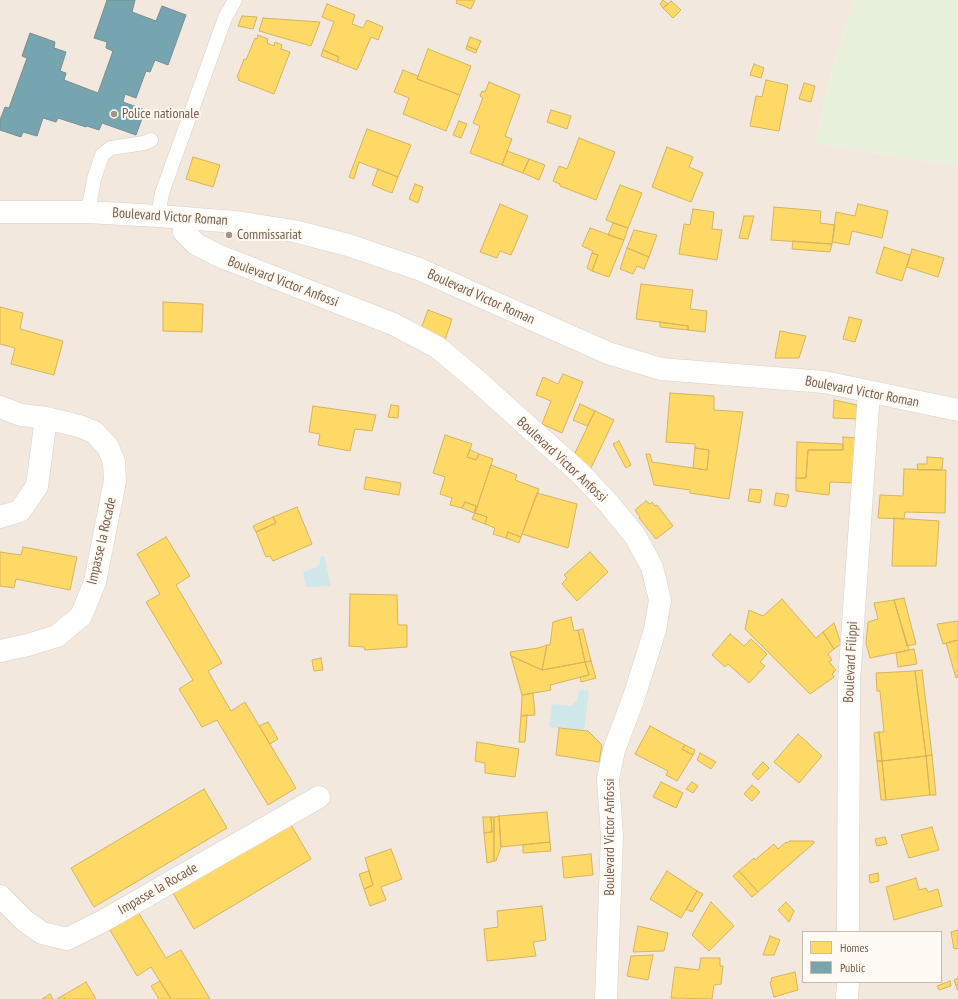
<!DOCTYPE html>
<style>
body{margin:0}
#map{position:relative;width:958px;height:999px;overflow:hidden;background:#f9f5f0;font-family:"PT Sans Narrow",sans-serif}
canvas{display:block}
.legend{position:absolute;left:802px;top:931px;width:140px;height:52px;box-sizing:border-box;background:#fffaf3;border:1px solid #cabbb1;margin:0;padding:5px 7px;list-style:none;font-size:12px;color:#7a5c4d}
.legend li{display:flex;align-items:center;gap:8px;height:20px}
.legend b{width:20px;border:1px solid #cabbb1}
</style>
<div id="map">
<canvas width="958" height="999"></canvas>
<ul class="legend">
<li><b style="height:11px;background:#ffd966"></b>Homes</li>
<li><b style="height:11px;background:#76a5af"></b>Public</li>
</ul>
</div>
<script>
const g = document.querySelector('canvas').getContext('2d');
g.lineJoin = 'round';
function fill(path, color) { g.fillStyle = color; g.fill(path, 'evenodd'); }
const shape = rows => new Path2D(rows.map(r => 'M' + r).join(''));
function stroke(path, color, width, dash) { g.strokeStyle = color; g.lineWidth = width; g.lineCap = dash ? 'butt' : 'round'; g.setLineDash(dash || []); g.stroke(path); }
function label(font, color, halo, rows, align = 'center') {
  g.font = font + ' "PT Sans Narrow",sans-serif'; g.lineWidth = 4; g.setLineDash([]); g.textBaseline = 'middle'; g.strokeStyle = halo; g.fillStyle = color; for (const [text, x, y, turn = 0] of rows) {
    g.save(); g.translate(x, y); g.rotate((+turn || 0) * Math.PI / 180); g.textAlign = isNaN(turn) ? turn : align; if (halo) g.strokeText(text, 0, 0); g.fillText(text, 0, 0); g.restore();
  }
}
fill(shape([
 [0,0,854,0,829,81,816,143,958,166,958,999,0,999],
 [803,932,941,932,941,982,803,982]
]), '#f2e8de');
fill(shape([
 [854,0,958,0,958,166,816,143,829,81]
]), '#e7f0db');
fill(shape([
 [324,556,331,586,306,587,303,572,317,567,320,563,320,557],
 [579,690,589,691,584,731,549,727,552,704,570,706,577,701]
]), '#d0e8ea');
const homes = shape([
 [457,0,475,0,471,9,456,3,457,0],
 [663,0,668,4,663,8,660,4,663,0],
 [671,1,681,10,673,18,663,8,671,1],
 [327,4,355,15,352,24,363,28,367,20,383,27,378,40,371,37,357,70,337,62,339,57,323,50,334,22,322,17,327,4],
 [242,16,257,17,253,29,238,26,242,16],
 [263,18,320,22,311,46,259,31,263,18],
 [258,35,268,39,267,43,274,46,275,42,282,45,281,49,290,52,274,94,238,80,239,78,237,77,244,59,246,60,255,38,257,39,258,35],
 [470,37,481,41,477,50,467,46,470,37],
 [467,46,477,50,476,53,466,49,467,46],
 [428,49,471,66,460,95,417,79,428,49],
 [323,50,339,57,337,62,321,56,323,50],
 [754,64,764,68,761,78,750,75,754,64],
 [403,70,418,76,417,79,460,95,446,131,403,114,409,98,394,92,403,70],
 [766,80,788,85,779,131,750,126,756,96,762,97,766,80],
 [489,82,520,95,505,136,512,139,502,165,470,153,480,126,473,123,483,98,480,96,482,91,485,92,489,82],
 [804,83,815,86,811,102,799,99,804,83],
 [551,110,571,116,567,129,547,122,551,110],
 [459,121,467,124,461,138,453,135,459,121],
 [367,129,411,145,398,177,359,162,354,179,349,177,367,129],
 [579,138,615,152,596,200,560,186,560,184,553,181,559,166,567,169,579,138],
 [667,147,693,157,689,167,703,173,691,202,652,187,667,147],
 [507,151,529,159,523,173,502,165,507,151],
 [193,157,220,165,213,187,186,179,193,157],
 [529,159,545,165,539,180,523,173,529,159],
 [378,169,398,177,392,193,372,185,378,169],
 [415,184,423,187,418,203,409,199,415,184],
 [620,185,642,193,628,228,606,220,620,185],
 [500,204,528,216,511,255,500,251,497,258,480,252,500,204],
 [858,204,888,211,882,238,852,231,849,245,832,242,836,212,855,216,858,204],
 [774,207,821,211,820,223,835,225,832,244,771,240,774,207],
 [693,209,714,212,712,229,722,230,717,260,679,254,684,224,690,225,693,209],
 [744,216,754,216,748,239,739,238,744,216],
 [613,223,628,228,624,240,608,235,613,223],
 [590,228,624,240,609,277,592,271,598,255,592,253,593,251,582,246,590,228],
 [634,230,657,235,649,257,627,248,634,230],
 [793,241,832,244,830,252,792,249,793,241],
 [884,247,910,255,902,281,876,273,884,247],
 [627,248,649,257,644,269,637,266,633,274,620,269,627,248],
 [912,249,944,258,938,277,907,267,912,249],
 [592,253,598,255,592,271,587,268,592,253],
 [641,284,693,290,690,309,707,311,705,332,688,330,688,326,636,319,641,284],
 [163,302,203,304,202,332,163,331,163,302],
 [0,307,23,313,20,329,63,341,54,375,11,364,15,348,0,344,0,307],
 [428,310,452,319,444,343,421,329,428,310],
 [849,317,862,320,855,342,843,339,849,317],
 [660,322,688,326,688,330,660,327,660,322],
 [780,331,806,336,799,358,775,358,780,331],
 [563,374,583,382,562,433,542,424,551,401,536,395,543,377,558,384,563,374],
 [670,393,714,396,714,410,743,412,729,499,690,493,690,490,654,485,646,454,650,454,652,462,707,470,709,450,695,448,695,444,666,442,670,393],
 [834,400,857,405,859,419,833,418,834,400],
 [580,404,595,411,587,426,573,420,580,404],
 [391,405,399,406,398,418,388,417,391,405],
 [313,406,376,415,372,431,355,429,350,451,318,445,320,434,309,432,313,406],
 [595,411,614,420,590,470,574,455,595,411],
 [445,435,472,444,467,457,476,460,479,454,493,459,475,513,476,506,465,502,462,508,450,505,452,498,440,494,445,477,433,473,445,435],
 [843,437,859,438,855,483,830,482,829,495,796,491,796,478,806,478,808,450,843,450,843,437],
 [619,441,631,465,626,468,613,444,619,441],
 [797,442,843,444,843,450,808,450,806,478,796,478,797,442],
 [695,448,709,450,707,470,693,468,695,448],
 [470,450,479,454,476,460,467,457,470,450],
 [927,457,943,458,942,470,918,470,917,464,927,464,927,457],
 [491,465,517,475,515,480,539,489,521,537,508,532,506,538,493,534,495,528,485,524,487,517,475,513,491,465],
 [904,469,946,470,945,513,905,512,904,519,878,518,880,495,903,496,904,469],
 [366,477,401,483,399,495,364,489,366,477],
 [750,489,762,490,760,503,748,501,750,489],
 [537,493,577,504,568,548,522,534,537,493],
 [776,493,789,495,786,507,774,505,776,493],
 [646,501,650,504,652,502,655,506,657,505,673,526,656,539,639,518,640,517,635,510,646,501],
 [465,502,476,506,474,513,462,508,465,502],
 [297,507,312,544,273,561,270,556,266,557,256,532,276,523,273,517,297,507],
 [475,513,487,517,485,524,472,519,475,513],
 [273,517,276,523,256,532,253,526,273,517],
 [894,518,939,521,936,566,892,566,894,518],
 [508,532,521,537,519,543,506,538,508,532],
 [166,537,190,576,176,585,222,663,208,671,231,711,245,702,296,788,268,805,217,720,202,727,179,689,193,680,146,602,160,594,137,554,166,537],
 [23,547,77,557,70,590,16,579,14,588,0,586,0,552,21,555,23,547],
 [590,552,608,572,577,601,562,584,567,578,564,575,590,552],
 [350,594,397,595,398,625,407,625,407,647,365,650,364,647,349,646,350,594],
 [904,598,916,644,907,646,894,600,904,598],
 [782,599,816,638,823,632,834,649,828,654,832,660,829,662,836,670,832,674,834,677,810,694,745,629,749,610,763,616,782,599],
 [894,600,909,650,870,658,866,643,868,622,878,619,874,603,894,600],
 [571,617,574,631,578,630,585,662,542,670,547,645,550,645,553,622,571,617],
 [958,621,958,640,943,644,937,624,958,621],
 [834,623,841,644,834,649,823,632,834,623],
 [583,629,591,661,585,662,578,630,583,629],
 [730,634,744,646,751,639,767,654,760,662,765,666,749,683,728,664,725,667,712,655,730,634],
 [958,640,958,677,956,678,946,643,958,640],
 [547,645,542,670,511,656,510,652,538,648,547,645],
 [914,649,917,664,898,667,896,653,914,649],
 [511,656,542,670,585,662,589,675,550,685,551,690,522,695,511,656],
 [321,658,323,670,314,671,312,660,321,658],
 [591,661,596,678,581,682,580,677,589,675,585,662,591,661],
 [922,670,932,755,926,756,915,671,922,670],
 [915,671,926,756,882,761,879,732,884,732,880,691,877,691,876,673,915,671],
 [533,693,535,715,521,716,522,695,533,693],
 [527,715,525,742,519,742,521,716,527,715],
 [268,722,278,739,270,744,259,726,268,722],
 [650,726,685,745,682,749,693,755,677,781,666,775,668,771,635,754,650,726],
 [559,728,588,731,602,745,599,762,556,755,559,728],
 [879,732,882,761,877,761,874,733,879,732],
 [798,734,822,756,799,783,774,762,798,734],
 [477,742,519,749,515,777,485,773,485,763,475,761,477,742],
 [685,745,695,750,693,755,682,749,685,745],
 [700,753,716,762,711,769,697,760,700,753],
 [932,755,936,795,930,795,926,756,932,755],
 [926,756,930,795,886,800,882,761,926,756],
 [877,761,882,761,886,800,881,800,877,761],
 [763,762,769,768,758,780,752,774,763,762],
 [661,782,683,793,676,808,653,797,661,782],
 [692,782,698,786,693,793,686,789,692,782],
 [752,785,760,792,752,801,744,794,752,785],
 [204,789,227,828,94,907,71,868,204,789],
 [547,812,550,842,501,847,499,816,547,812],
 [499,816,501,847,496,861,494,861,494,817,499,816],
 [483,817,491,817,492,832,484,833,483,817],
 [491,817,494,817,494,861,487,863,484,833,492,832,491,817],
 [290,823,311,859,194,929,173,893,290,823],
 [932,827,939,850,909,858,901,835,932,827],
 [885,837,887,844,877,846,875,839,885,837],
 [790,841,813,841,814,843,758,892,739,871,754,858,755,860,774,844,778,849,786,842,787,843,790,841],
 [550,842,551,851,523,853,523,845,550,842],
 [391,849,402,879,381,887,386,900,370,906,364,889,373,885,365,858,391,849],
 [591,854,593,875,564,878,562,857,591,854],
 [369,871,373,885,364,889,359,874,369,871],
 [667,871,697,891,681,918,650,899,667,871],
 [739,871,758,892,752,897,733,876,739,871],
 [878,873,879,881,870,883,869,875,878,873],
 [916,878,919,890,926,888,928,892,938,889,942,906,894,920,886,887,916,878],
 [697,891,703,894,692,912,686,909,697,891],
 [711,902,734,926,709,951,692,935,711,902],
 [786,902,794,911,789,922,778,910,786,902],
 [542,906,546,940,533,942,536,956,487,961,484,929,498,927,497,911,542,906],
 [138,912,166,958,181,950,210,999,171,999,151,967,137,976,110,930,138,912],
 [638,926,668,933,664,951,633,952,638,926],
 [958,930,958,948,954,949,951,932,958,930],
 [770,936,780,940,774,955,763,955,770,936],
 [653,955,648,980,627,976,631,956,653,955],
 [701,958,720,958,720,966,723,966,721,984,714,985,712,999,671,998,675,967,699,970,701,958],
 [795,972,798,990,774,997,770,982,772,981,771,978,795,972],
 [958,978,958,991,954,980,958,978],
 [160,981,171,999,159,999,151,986,160,981],
 [950,981,951,986,939,990,937,986,950,981],
 [86,982,96,999,57,999,86,982],
 [50,994,53,999,42,999,50,994]
]);
fill(homes, '#ffd966');
stroke(homes, '#d7b45e', 1);
const public = shape([
 [107,0,135,0,132,12,156,21,162,6,186,15,168,65,155,60,150,72,146,71,136,98,125,94,123,102,145,110,136,135,102,123,99,130,87,126,86,127,58,118,56,122,43,118,37,136,23,132,21,137,0,130,0,120,5,107,9,108,27,58,22,56,30,33,55,42,54,48,66,52,60,71,66,73,64,80,98,93,113,51,106,48,107,42,94,38,107,0]
]);
fill(public, '#76a5af');
stroke(public, '#778f92', 1);
const service = shape([
 [88,212,94,179,102,155,111,148,144,143,151,140],
 [158,216,162,193,225,18,235,0]
]);
const minor = shape([
 [0,212,88,212,158,216,236,222,294,231,348,245,419,269,608,353,661,369,824,382,958,410],
 [186,218,184,232,196,244,217,255,393,324,437,347,473,377,582,475,609,504,635,536,652,567,660,600,655,630,634,697,614,750,608,779,612,835,606,999],
 [0,407,21,415,46,418,79,426,94,432,108,447,114,462,115,481,95,582,81,616,57,636,28,645,0,651],
 [0,517,20,511,37,486,46,418],
 [0,896,25,921,42,933,67,939,103,921,319,797],
 [848,932,849,682,869,392],
 [847,999,848,982]
]);
stroke(service, '#d7d1cb', 15);
stroke(minor, '#d7d1cb', 23);
stroke(service, '#fefefd', 14);
stroke(minor, '#fefefd', 22);
for (const [x, y, r, color] of [
 [114,114,4,"#a69286"],
 [229,235,4,"#a69286"]
]) { const dot = new Path2D(); dot.arc(x, y, r, 0, 2 * Math.PI); g.fillStyle = color; g.fill(dot); stroke(dot, '#fffaf3', 1.5); }
label('14px', '#7a5c4d', '#fffaf3', [
 ["Police nationale",122,114],
 ["Commissariat",237,235]
], 'left');
label('14px', '#7a5c4d', '#fffaf3', [
 ["Boulevard Victor Roman",170,217,4],
 ["Boulevard Victor Anfossi",283,282,21],
 ["Boulevard Victor Roman",481,297,24],
 ["Boulevard Victor Roman",862,392,11],
 ["Boulevard Victor Anfossi",562,460,43],
 ["Impasse la Rocade",102,541,-77],
 ["Boulevard Filippi",851,662,-87],
 ["Boulevard Victor Anfossi",610,837,-90],
 ["Impasse la Rocade",158,889,-30]
]);
</script>
